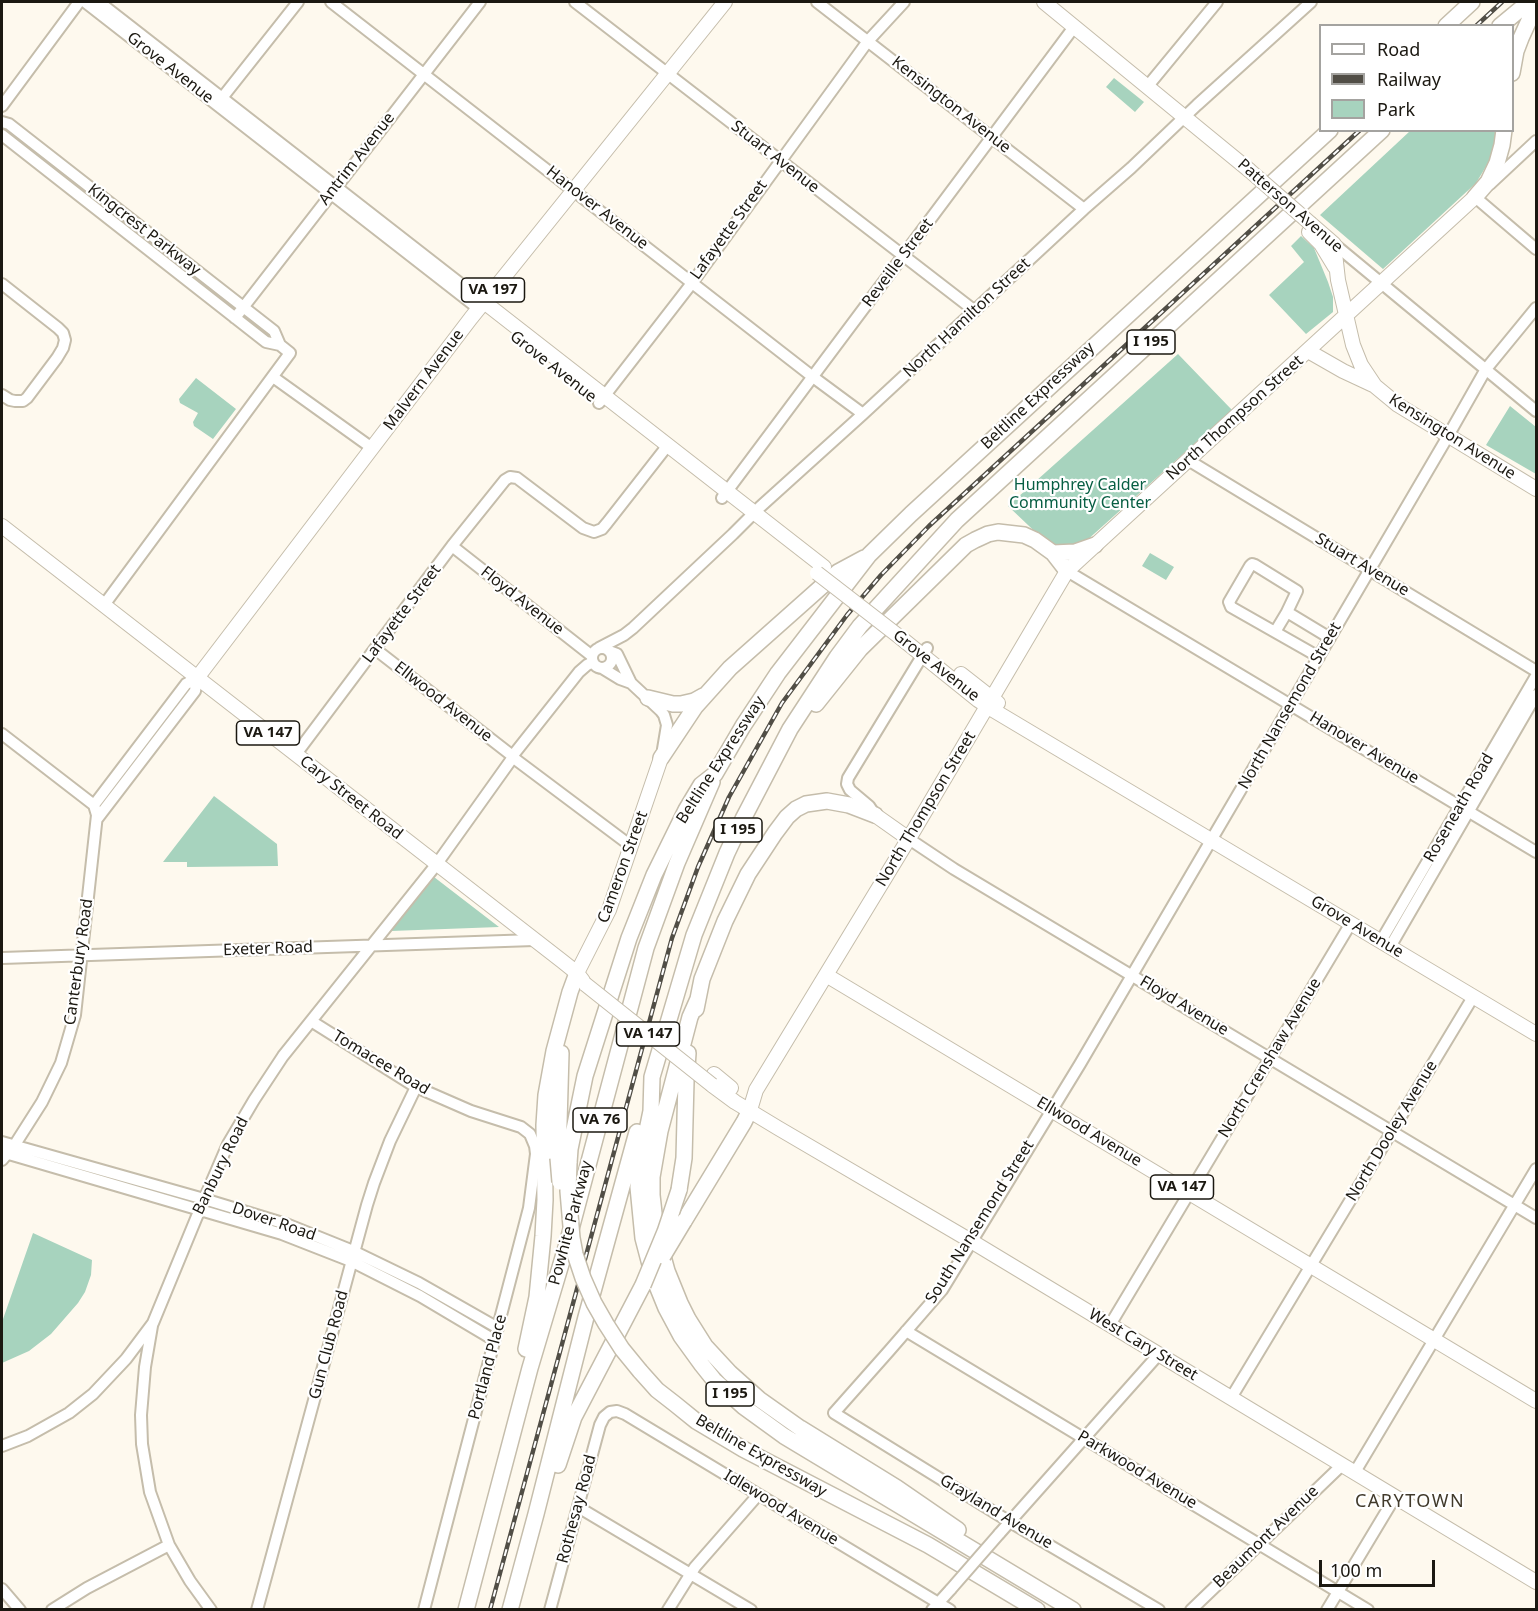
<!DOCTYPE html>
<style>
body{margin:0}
#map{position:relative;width:1538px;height:1611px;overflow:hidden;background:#fef9ee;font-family:"Noto Sans",sans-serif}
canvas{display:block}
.frame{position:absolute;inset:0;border:3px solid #1b1811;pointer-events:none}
.legend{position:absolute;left:1319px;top:24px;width:195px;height:108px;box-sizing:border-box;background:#fff;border:2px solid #a4a3a0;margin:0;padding:8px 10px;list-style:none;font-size:18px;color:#1b1811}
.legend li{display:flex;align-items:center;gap:12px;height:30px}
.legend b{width:30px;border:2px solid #a4a3a0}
.scale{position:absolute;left:1319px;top:1560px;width:116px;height:27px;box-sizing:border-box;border:3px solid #1b1811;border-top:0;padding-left:8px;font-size:18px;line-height:21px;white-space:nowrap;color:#1b1811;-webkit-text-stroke:4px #fff;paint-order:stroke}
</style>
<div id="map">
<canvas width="1538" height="1611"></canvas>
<div class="frame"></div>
<ul class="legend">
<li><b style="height:8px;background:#fff"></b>Road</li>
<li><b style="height:8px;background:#514e46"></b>Railway</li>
<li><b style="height:16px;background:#a7d3be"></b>Park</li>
</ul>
<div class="scale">100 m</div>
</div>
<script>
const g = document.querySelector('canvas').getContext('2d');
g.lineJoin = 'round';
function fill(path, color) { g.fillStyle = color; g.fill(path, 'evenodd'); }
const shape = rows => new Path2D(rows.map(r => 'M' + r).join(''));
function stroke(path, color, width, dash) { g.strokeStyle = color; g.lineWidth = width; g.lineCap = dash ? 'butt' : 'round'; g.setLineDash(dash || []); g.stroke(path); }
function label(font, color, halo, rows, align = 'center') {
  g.font = font + ' "Noto Sans",sans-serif'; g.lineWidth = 4.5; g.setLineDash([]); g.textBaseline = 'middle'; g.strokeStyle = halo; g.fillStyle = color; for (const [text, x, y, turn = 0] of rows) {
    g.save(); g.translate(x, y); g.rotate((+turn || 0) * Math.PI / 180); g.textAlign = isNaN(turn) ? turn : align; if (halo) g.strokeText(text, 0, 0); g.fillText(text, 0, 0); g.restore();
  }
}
fill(shape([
 [1114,78,1144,102,1135,112,1106,87],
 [1410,131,1499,131,1493,155,1476,183,1383,269,1320,215],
 [1301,236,1314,248,1328,282,1333,297,1333,312,1306,334,1269,295,1304,262,1291,246],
 [1178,354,1232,410,1085,542,1059,547,1049,545,1008,506],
 [196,378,236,409,213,439,194,426,193,422,198,413,180,403,179,399],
 [1510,406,1536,427,1536,474,1486,445],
 [1150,553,1174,567,1166,580,1142,566],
 [214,796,277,844,278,866,187,867,187,862,163,862],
 [434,877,499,927,391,931],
 [33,1233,92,1260,91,1275,85,1292,78,1303,51,1334,29,1351,2,1363,2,1322]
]), '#a7d3be');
const minor = shape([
 [85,2,479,309],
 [99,2,484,302],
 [331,2,813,377,863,414],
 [575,2,975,311],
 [817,2,1084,209],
 [1147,87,1217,2],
 [218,103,298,2],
 [2,106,79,2],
 [2,122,9,124,274,331,280,345],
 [2,135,266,342,280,345,290,353,104,605],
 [1490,184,1536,141],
 [1479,194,1475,197,1536,249],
 [1334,244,1536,411],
 [2,284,58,328,63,333,65,340,63,348,57,358,27,398,23,401,15,401,10,400,2,395],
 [235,318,480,2],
 [273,377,372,448],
 [599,403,692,283,868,41,904,2],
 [1188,460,1536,671],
 [722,498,1074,27],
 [452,546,592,656],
 [1067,571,1536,852],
 [1275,632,1287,612],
 [599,648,624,635,633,628,733,534,760,507,863,414,1084,209,1131,168,1197,105,1311,2],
 '592 658a10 10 0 1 1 20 0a10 10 0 1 1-20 0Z',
 [375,649,510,754],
 [609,651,617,654,631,683],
 [1319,657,1231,607,1229,602,1250,566,1252,564,1255,565,1297,591,1287,612,1330,638],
 [602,668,620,679,631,683,661,711,664,715,667,725,663,749],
 [2,734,94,805],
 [296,754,452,546,505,480,510,477,517,478,583,528,594,532,602,529,607,523,668,445],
 [514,754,579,672,587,665,593,662],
 [515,759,631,846],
 [94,805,186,684,197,678],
 [873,812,869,806,850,790,847,784,848,778,927,648],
 [97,819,195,691,197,678],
 [909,839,954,869,1536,1218],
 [1381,941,1536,676],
 [1390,947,1536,695],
 [2,958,534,940],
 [311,1021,416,1087,471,1111,521,1127,530,1134,535,1146,536,1154,529,1208,424,1610],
 [2,1142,204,1199,286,1224,353,1251,419,1283,498,1328],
 [2,1152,282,1234,351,1261,420,1296,494,1340],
 [2,1160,14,1146,42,1102,61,1063,75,1015,97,815,94,805],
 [1110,1325,1351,923],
 [152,1326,145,1367,141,1415,142,1444,150,1492,169,1545,190,1581,211,1610],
 [906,1331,1368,1610],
 [1231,1398,1473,997],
 [2,1446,28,1436,69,1413,93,1394,126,1359,153,1323,200,1209,228,1144,254,1100,283,1056,436,865,511,760],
 [1355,1472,1536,1169],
 [578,1507,751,1610],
 [999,1534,1159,1354],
 [2,1589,20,1610],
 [52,1610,87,1588,169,1545],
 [257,1610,367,1205,374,1183,390,1141,416,1087],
 [550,1610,600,1425,604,1417,610,1412,617,1411,625,1414,950,1610],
 [668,1610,695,1567,758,1495],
 [932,1610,951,1589],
 [1159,1610,1010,1522,834,1413,889,1351,942,1290,1080,1064,1444,443,1486,369,1536,308],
 [1191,1610,1342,1465],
 [1327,1610,1395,1497]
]);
const major = shape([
 [1044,2,1249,170],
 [1311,224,1334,244,1338,280,1353,345,1361,365,1375,386,1398,405,1536,489],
 [1309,232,1321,244,1335,267],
 [484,302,824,567],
 [1308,351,1343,371,1373,385],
 [2,526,562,961,577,973,583,981],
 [901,638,978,700,993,710,1536,1034],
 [961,674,998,703],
 [197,678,471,318,725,2],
 [875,815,909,839],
 [577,973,609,910,661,758],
 [826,975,1536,1401],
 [714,1074,731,1088],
 [712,1085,735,1102,778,1128,971,1241,1536,1582],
 [750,1110,756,1090,914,830,1067,571,1475,197]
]);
const highway = shape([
 [1446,26,1472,2],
 [1500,26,1529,2],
 [1512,73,1516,51,1521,38,1536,5],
 [1475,197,1488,182,1497,163,1502,145,1504,130],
 [1053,553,1075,552,1095,545],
 [648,698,673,704,681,704,694,701,703,696],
 [816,704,860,649,966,545,975,540,988,534,998,532,1024,535,1035,540,1053,553,1067,571],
 [661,758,695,707,730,668,838,572,864,558],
 [698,999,690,1017,660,1131,652,1177,652,1195,656,1231,667,1271,680,1303,688,1319,705,1346,730,1373,759,1399,800,1428,897,1488,958,1530],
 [696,1009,702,979,725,921,748,874,775,833,787,817,796,809,806,804,827,801,849,805,875,815],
 [558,1158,561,1053],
 [569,1163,570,1149,585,1076,629,938,654,875,686,810,701,785,715,774,743,726,778,673,869,555,911,514,1330,130],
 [679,1190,684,1158,686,1081,688,1053],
 [684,1221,744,1122,750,1110],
 [526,1349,537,1297,543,1236,545,1200,544,1125,546,1095,554,1051,570,992,577,973],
 [640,1371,657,1390,675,1404,696,1421,743,1449,928,1545,1037,1610],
 [558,1465,574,1417,643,1285],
 [466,1610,530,1368,567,1244,646,948,677,863,712,782],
 [510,1610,536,1514,586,1317,637,1132],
 [1073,1610,784,1436,744,1407,714,1380,702,1365,681,1336,666,1308,653,1276,643,1238,638,1187,639,1169,651,1111,652,1077,694,935,727,853,743,819,790,729,837,657,860,626,957,520,1382,130]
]);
stroke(minor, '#c5bdab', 14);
stroke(major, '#c5bdab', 16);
stroke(highway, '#c5bdab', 18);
stroke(minor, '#fff', 10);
stroke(major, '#fff', 14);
stroke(highway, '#fff', 15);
const rail = shape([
 [1476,26,1502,2],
 [490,1610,672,938,698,867,729,797,782,703,847,615,881,575,929,526,1360,130]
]);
stroke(rail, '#514e46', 4.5);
stroke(rail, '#fff', 2, [7]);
const minorBridge = shape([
 [951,1589,999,1534]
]);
const majorBridge = shape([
 [1249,170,1311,224],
 [817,573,901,638],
 [585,984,712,1085]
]);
const highwayBridge = shape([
 [558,1158,560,1182],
 [569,1163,568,1191,572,1238,575,1254,583,1278,594,1303,606,1324,622,1349,640,1371],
 [663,1256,684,1221],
 [643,1285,665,1232,679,1190]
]);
stroke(minorBridge, '#c5bdab', 14, []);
stroke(majorBridge, '#c5bdab', 16, []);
stroke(highwayBridge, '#c5bdab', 18, []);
stroke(minorBridge, '#fff', 10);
stroke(majorBridge, '#fff', 14);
stroke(highwayBridge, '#fff', 15);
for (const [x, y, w] of [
 [493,290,63],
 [1151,342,48],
 [268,733,63],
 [738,830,48],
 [648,1034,63],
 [600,1120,54],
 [1182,1187,63],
 [730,1394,48]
]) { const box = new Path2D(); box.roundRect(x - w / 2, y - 12, w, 24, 4.5); g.fillStyle = '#fff'; g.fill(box); stroke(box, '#1b1811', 1.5); }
label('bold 15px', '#1b1811', null, [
 ["VA 197",493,290],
 ["I 195",1151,342],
 ["VA 147",268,733],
 ["I 195",738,830],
 ["VA 147",648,1034],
 ["VA 76",600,1120],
 ["VA 147",1182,1187],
 ["I 195",730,1394]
]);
label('16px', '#1b1811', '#fff', [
 ["Grove Avenue",170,68,38],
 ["Kensington Avenue",951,105,38],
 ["Stuart Avenue",775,157,38],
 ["Antrim Avenue",357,159,-52],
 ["Patterson Avenue",1290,206,41],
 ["Hanover Avenue",597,208,38],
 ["Kingcrest Parkway",144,230,38],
 ["Lafayette Street",729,230,-54],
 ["Reveille Street",898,263,-53],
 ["North Hamilton Street",967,318,-43],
 ["Grove Avenue",553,367,38],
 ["Malvern Avenue",424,380,-53],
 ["Beltline Expressway",1038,396,-43],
 ["North Thompson Street",1235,418,-42],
 ["Kensington Avenue",1452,437,32],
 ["Stuart Avenue",1362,565,31],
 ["Floyd Avenue",522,601,38],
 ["Lafayette Street",402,614,-53],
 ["Grove Avenue",936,666,38],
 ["Ellwood Avenue",443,702,38],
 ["North Nansemond Street",1290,706,-60],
 ["Hanover Avenue",1364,748,31],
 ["Beltline Expressway",721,760,-57],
 ["Cary Street Road",351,798,38],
 ["Roseneath Road",1459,808,-60],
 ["North Thompson Street",926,809,-59],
 ["Cameron Street",623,867,-70],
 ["Grove Avenue",1357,927,31],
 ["Exeter Road",268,949,-2],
 ["Canterbury Road",79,962,-82],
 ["Floyd Avenue",1184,1006,31],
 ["North Crenshaw Avenue",1270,1058,-59],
 ["Tomacee Road",381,1063,31],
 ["North Dooley Avenue",1392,1131,-59],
 ["Ellwood Avenue",1089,1132,31],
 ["Banbury Road",221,1166,-64],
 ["Dover Road",274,1222,19],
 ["South Nansemond Street",980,1222,-58],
 ["Powhite Parkway",571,1223,-75],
 ["Gun Club Road",329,1345,-75],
 ["West Cary Street",1143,1345,31],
 ["Portland Place",488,1367,-75],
 ["Beltline Expressway",761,1456,30],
 ["Parkwood Avenue",1137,1470,31],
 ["Idlewood Avenue",781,1508,31],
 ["Rothesay Road",577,1509,-75],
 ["Grayland Avenue",996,1512,31],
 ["Beaumont Avenue",1266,1537,-44]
]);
label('16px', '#075e43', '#fff', [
 ["Humphrey Calder",1080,485],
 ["Community Center",1080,503]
]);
g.letterSpacing = '1.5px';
label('18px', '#413a2b', '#fff', [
 ["CARYTOWN",1410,1502]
]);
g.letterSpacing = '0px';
</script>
